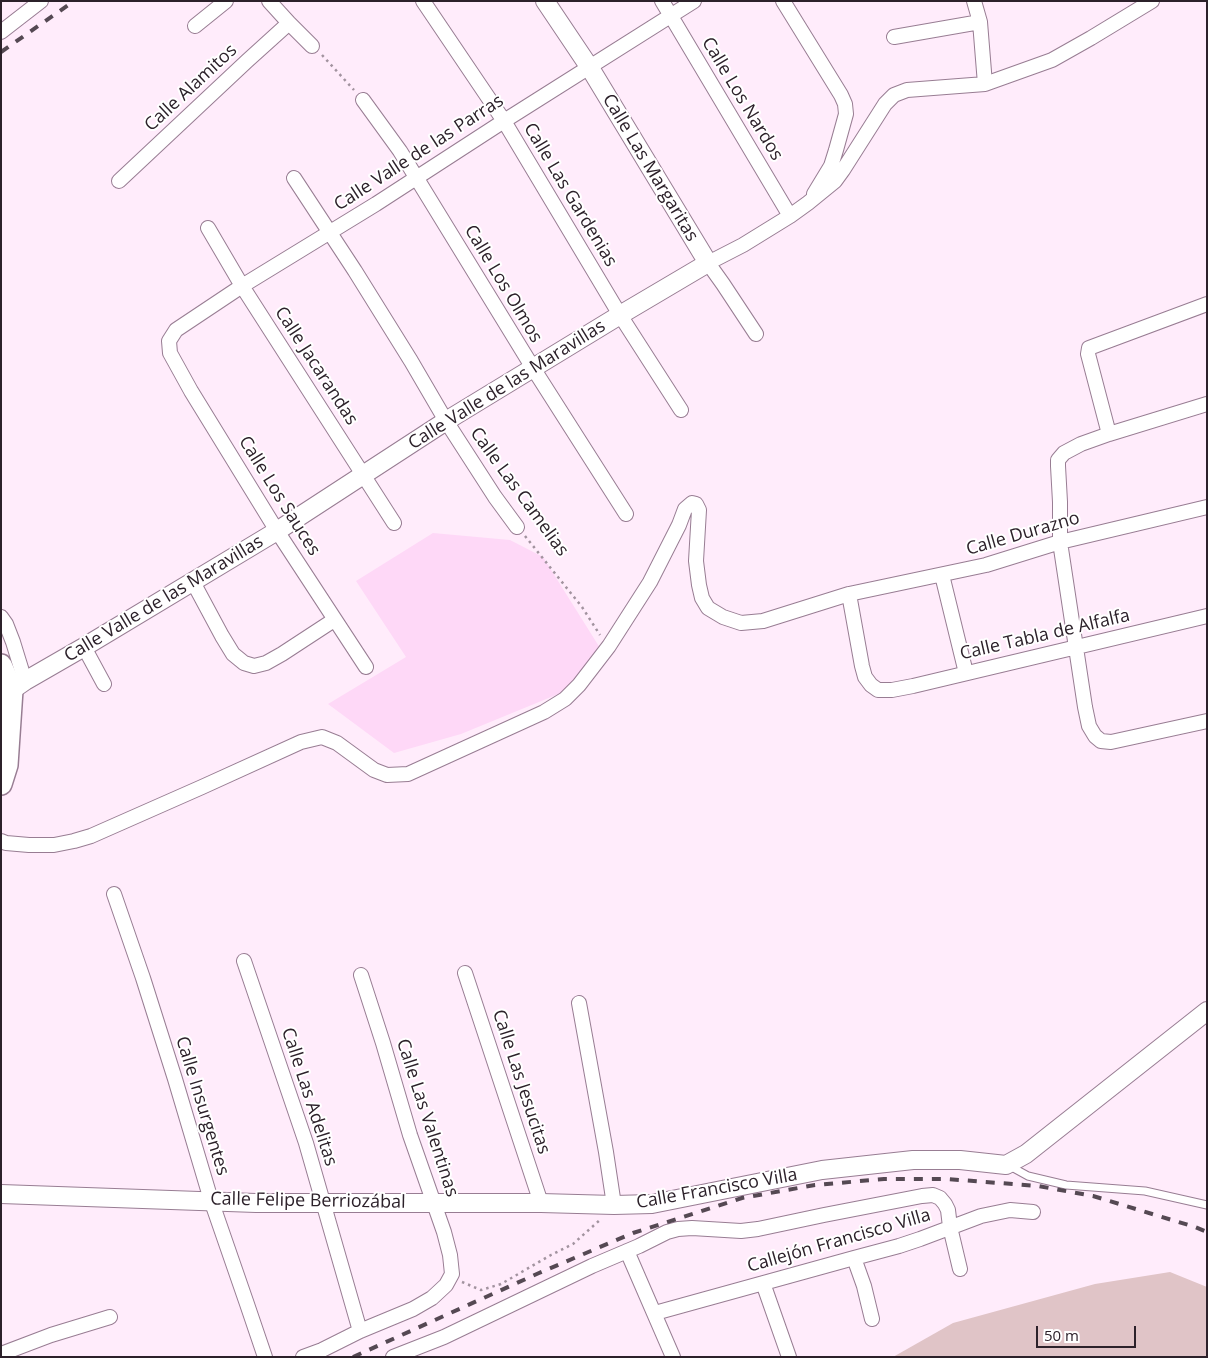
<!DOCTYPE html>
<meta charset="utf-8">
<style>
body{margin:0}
#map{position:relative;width:1208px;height:1358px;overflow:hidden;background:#ffecfb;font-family:"Open Sans",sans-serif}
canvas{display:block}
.frame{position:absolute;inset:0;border:2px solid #2c212a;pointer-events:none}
.scale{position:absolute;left:1036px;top:1326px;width:100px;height:22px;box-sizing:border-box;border:2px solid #2c212a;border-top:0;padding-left:6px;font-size:15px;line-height:18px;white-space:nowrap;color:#2c212a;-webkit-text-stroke:4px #fff;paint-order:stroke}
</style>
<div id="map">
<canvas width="1208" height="1358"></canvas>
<div class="frame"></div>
<div class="scale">50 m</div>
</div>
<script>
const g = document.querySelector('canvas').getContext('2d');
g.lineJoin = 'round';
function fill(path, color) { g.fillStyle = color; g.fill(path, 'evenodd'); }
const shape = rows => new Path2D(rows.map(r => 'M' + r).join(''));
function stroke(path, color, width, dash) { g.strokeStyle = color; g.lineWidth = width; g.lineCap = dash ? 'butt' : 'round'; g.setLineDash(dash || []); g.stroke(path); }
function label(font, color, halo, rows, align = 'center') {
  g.font = font + ' "Open Sans",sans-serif'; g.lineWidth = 4; g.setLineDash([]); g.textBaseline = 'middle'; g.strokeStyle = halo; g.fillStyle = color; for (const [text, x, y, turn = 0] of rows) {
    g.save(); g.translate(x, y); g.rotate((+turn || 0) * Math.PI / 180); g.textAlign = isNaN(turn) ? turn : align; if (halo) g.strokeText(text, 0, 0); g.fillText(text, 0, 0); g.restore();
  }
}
fill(shape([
 [433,533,510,540,543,557,600,648,573,688,461,734,394,753,328,704,406,657,356,581]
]), '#fed8f7');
fill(shape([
 [1170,1272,1207,1287,1207,1357,893,1357,953,1323,1095,1284]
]), '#e0c4c7');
const service = shape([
 [1008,1165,1028,1176,1066,1185,1145,1191,1207,1205]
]);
const minor = shape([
 [269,1,289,23,312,46],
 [423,1,504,121,620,315,681,410],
 [662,1,790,216],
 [783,1,841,95,845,104,846,114,836,150,831,166,814,194],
 [974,1,980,22,985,84],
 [195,26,226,1],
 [1,32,41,1],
 [894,37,980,22],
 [363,100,400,151,533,368,626,514],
 [294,178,355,271,411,361,446,421,495,497,517,527],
 [119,181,247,61,289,23],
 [208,228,242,286,394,523],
 [756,334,723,284,708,263,743,245,790,216,808,203,835,181,843,170,885,104,894,95,907,90,985,84,1052,60,1091,38,1152,1],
 [1207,404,1109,434,1081,444,1064,453,1058,460,1058,466,1060,502,1060,542,1085,707,1089,726,1095,736,1101,741,1111,742,1207,721],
 [1109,434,1088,354,1089,348,1207,304],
 [942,575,966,673],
 [193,582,222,636,233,654,244,663,254,666,266,663,282,654,334,620],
 [849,594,862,666,865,677,871,685,878,690,892,690,913,686,1207,616],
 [1,617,6,624,13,642,25,681],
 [84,647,104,684],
 [366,667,277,531,191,391,170,353,169,341,176,330,242,286,376,204,504,121,694,1],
 [1,841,6,843,29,845,54,845,74,841,91,836,202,787,301,742,322,737,337,743,374,770,387,775,408,774,544,712,565,699,579,685,609,646,650,582,679,525,685,509,692,503,696,504,699,510,696,561,699,585,702,598,708,608,723,617,741,623,763,621,849,594,986,565,1060,542,1207,507],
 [114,894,143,978,175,1079,211,1200,247,1304,265,1357],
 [244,961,306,1143,360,1331],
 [465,973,541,1203],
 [579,1003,606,1152,614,1205],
 [627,1251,673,1357],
 [854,1258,864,1286,872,1319],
 [763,1283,789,1357],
 [655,1313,854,1258,899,1246,920,1239,981,1216,1010,1210,1033,1212],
 [1,1354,51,1335,110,1317],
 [303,1357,322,1350,360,1331,413,1309,432,1298,446,1285,452,1274,450,1255,444,1232,410,1135,383,1043,361,975],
 [393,1357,444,1337,592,1266,639,1246,667,1232,678,1229,692,1228,741,1231,758,1229,824,1215,922,1196,933,1195,940,1198,945,1204,948,1210,950,1227,960,1269]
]);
const tertiary = shape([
 [12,690,25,681,84,647,277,531,446,421,620,315,708,263,590,68,545,1],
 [1,1194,256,1203,541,1203,614,1205,652,1204,822,1170,913,1160,960,1160,1006,1165,1026,1154,1207,1011]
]);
const primary = shape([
 [1,665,12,690,7,765,1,784]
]);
stroke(service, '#987d93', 9);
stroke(minor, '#987d93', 16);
stroke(tertiary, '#987d93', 20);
stroke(primary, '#987d93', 24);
stroke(shape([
 [322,55,354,90],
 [525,536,582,607,600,635],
 [462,1282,481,1290,501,1284,551,1255,573,1244,601,1219]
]), '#a2939f', 2.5, [2.5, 4]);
stroke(service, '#fff', 7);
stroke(minor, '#fff', 14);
stroke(tertiary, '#fff', 18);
stroke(primary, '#fff', 21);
stroke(shape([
 [1,52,74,1],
 [353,1357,539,1273,633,1233,742,1198,815,1185,884,1179,947,1179,1038,1186,1093,1196,1195,1227,1207,1232]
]), '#554953', 4, [9, 9]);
label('18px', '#2c212a', '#fff', [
 ["Calle Alamitos",191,88,-43],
 ["Calle Los Nardos",742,99,59],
 ["Calle Valle de las Parras",419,153,-33],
 ["Calle Las Margaritas",650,168,59],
 ["Calle Las Gardenias",570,195,59],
 ["Calle Los Olmos",503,284,59],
 ["Calle Jacarandas",316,366,57],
 ["Calle Valle de las Maravillas",507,385,-32],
 ["Calle Las Camelias",519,492,54],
 ["Calle Los Sauces",279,496,58],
 ["Calle Durazno",1023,534,-16],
 ["Calle Valle de las Maravillas",164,599,-31],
 ["Calle Tabla de Alfalfa",1045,635,-13],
 ["Calle Las Jesucitas",521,1082,72],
 ["Calle Las Adelitas",309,1097,72],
 ["Calle Insurgentes",202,1106,73],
 ["Calle Las Valentinas",427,1118,72],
 ["Calle Francisco Villa",717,1189,-10],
 ["Calle Felipe Berriozábal",308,1201,1],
 ["Callejón Francisco Villa",839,1241,-16]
]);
</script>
